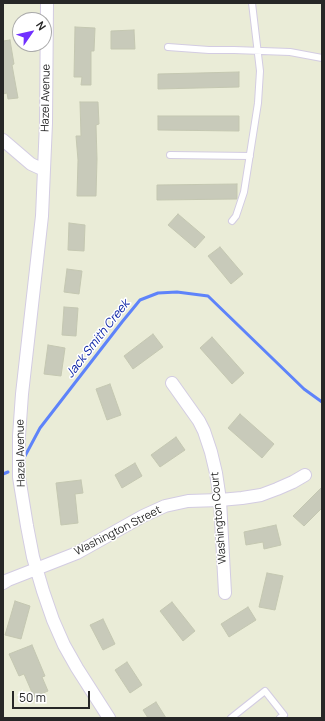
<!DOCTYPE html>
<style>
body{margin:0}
#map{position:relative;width:325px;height:721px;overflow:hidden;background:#eaecd7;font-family:Manrope,sans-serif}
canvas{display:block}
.frame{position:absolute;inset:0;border:4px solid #272727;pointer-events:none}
.north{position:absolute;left:12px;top:12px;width:40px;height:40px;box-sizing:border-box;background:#fff;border:1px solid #a9a9a9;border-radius:50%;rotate:56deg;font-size:11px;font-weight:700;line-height:16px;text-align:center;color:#272727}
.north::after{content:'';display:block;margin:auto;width:14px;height:18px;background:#7130ff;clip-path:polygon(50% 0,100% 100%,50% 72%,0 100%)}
.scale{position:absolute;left:12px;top:691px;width:78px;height:18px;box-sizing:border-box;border:2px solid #272727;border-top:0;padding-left:5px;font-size:12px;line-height:14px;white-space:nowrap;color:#272727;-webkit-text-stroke:3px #fff;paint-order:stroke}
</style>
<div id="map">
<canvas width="325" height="721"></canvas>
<div class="frame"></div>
<div class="north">N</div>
<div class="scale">50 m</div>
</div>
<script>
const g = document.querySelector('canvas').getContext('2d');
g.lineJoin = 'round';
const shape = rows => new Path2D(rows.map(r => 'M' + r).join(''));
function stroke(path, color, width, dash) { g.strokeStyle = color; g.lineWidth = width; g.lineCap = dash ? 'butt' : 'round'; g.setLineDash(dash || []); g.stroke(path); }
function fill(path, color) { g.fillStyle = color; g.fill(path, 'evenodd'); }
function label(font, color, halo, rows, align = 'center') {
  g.font = font + ' Manrope,sans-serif'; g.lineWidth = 3; g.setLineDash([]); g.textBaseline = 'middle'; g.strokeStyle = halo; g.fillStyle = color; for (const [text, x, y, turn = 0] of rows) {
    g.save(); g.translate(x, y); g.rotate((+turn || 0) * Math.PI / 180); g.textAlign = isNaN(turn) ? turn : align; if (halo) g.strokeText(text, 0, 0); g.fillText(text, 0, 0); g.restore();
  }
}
stroke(shape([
 [25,456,40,428,122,322,140,300,158,293,177,292,208,296,304,389,322,402],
 [3,474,8,472]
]), '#5e83fa', 3);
const building = shape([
 [75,27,95,28,94,51,91,51,91,85,81,85,82,77,74,77,75,27],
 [134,30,135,49,111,49,111,31,134,30],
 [10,40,14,64,12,65,18,98,8,99,7,93,3,94,3,41,10,40],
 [239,72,239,87,158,89,158,74,239,72],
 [80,102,98,102,99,124,96,125,97,159,96,196,77,196,78,160,76,136,81,136,80,102],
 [158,116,239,116,239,131,158,130,158,116],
 [237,184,237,199,157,200,157,185,237,184],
 [178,214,205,237,195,248,168,225,178,214],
 [69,223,85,225,84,251,68,250,69,223],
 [220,247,243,274,231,284,208,256,220,247],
 [67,269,82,271,79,294,64,292,67,269],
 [64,307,78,308,76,336,62,335,64,307],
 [153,334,163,347,133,369,124,356,153,334],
 [212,337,244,373,232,384,200,348,212,337],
 [48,345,65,348,61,376,44,374,48,345],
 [110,384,121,415,107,420,96,389,110,384],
 [240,414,274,444,262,458,228,428,240,414],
 [176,437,185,450,160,467,151,455,176,437],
 [135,463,142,476,122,488,115,475,135,463],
 [81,480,83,493,75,494,78,523,61,525,56,483,81,480],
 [322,487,322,508,304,526,293,516,322,487],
 [276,525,281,545,264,549,263,542,246,545,244,532,276,525],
 [267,573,283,576,275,610,259,607,267,573],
 [15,601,30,606,21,639,5,635,15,601],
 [172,602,195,631,183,641,160,611,172,602],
 [248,607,256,620,229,637,221,624,248,607],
 [103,619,115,644,103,650,90,625,103,619],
 [32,645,45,676,42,677,48,691,34,697,24,674,19,676,9,654,32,645],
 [127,662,142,685,130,693,115,670,127,662],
 [156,702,166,718,148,718,143,710,156,702]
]);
fill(building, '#c8caba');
stroke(building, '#c4c7b1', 1);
const lane = shape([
 [168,47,209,50,234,50,290,52,322,58],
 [170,155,250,156],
 [232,221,236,216,244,192,258,103,260,71,252,3],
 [231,718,265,691,284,715,280,718]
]);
const street = shape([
 [47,3,46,123,42,216,22,394,19,436,19,477,27,526,33,557,43,591,53,620,64,645,77,668,109,718],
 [3,140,31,164,44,170],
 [172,383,199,421,204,431,211,452,216,473,220,500,225,593],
 [3,583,8,580,77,553,143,516,165,506,188,501,220,500,242,498,261,495,277,489,293,482,305,475]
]);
stroke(lane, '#d3cce2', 8);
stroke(street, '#d3cce2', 14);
stroke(lane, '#fff', 6);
stroke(street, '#fff', 12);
label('11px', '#272727', '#fff', [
 ["Hazel Avenue",46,98,-89],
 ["Hazel Avenue",21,453,-91],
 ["Washington Court",219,518,-95],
 ["Washington Street",118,531,-27]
]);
label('italic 12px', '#011aa2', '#fff', [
 ["Jack Smith Creek",98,339,-52]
]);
</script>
